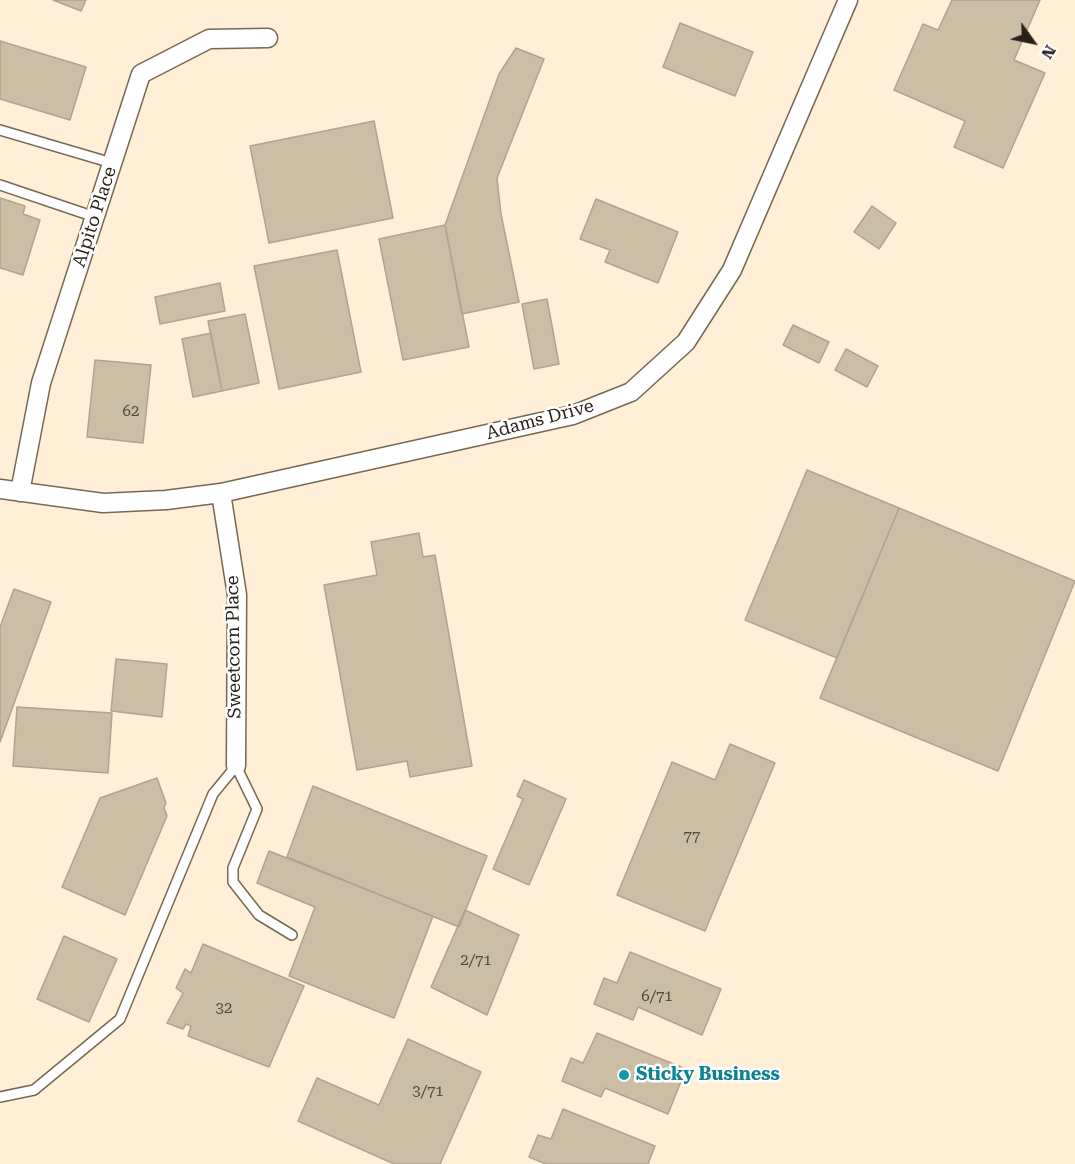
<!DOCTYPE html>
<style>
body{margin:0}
#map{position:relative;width:1075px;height:1164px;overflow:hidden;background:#ffefd6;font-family:"Roboto Serif",serif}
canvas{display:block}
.north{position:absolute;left:1003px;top:12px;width:60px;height:60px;-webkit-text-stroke:4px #fefefe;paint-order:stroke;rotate:123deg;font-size:16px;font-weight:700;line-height:24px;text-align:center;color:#282219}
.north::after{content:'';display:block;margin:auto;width:21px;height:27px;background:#282219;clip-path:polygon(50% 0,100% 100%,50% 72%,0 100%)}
</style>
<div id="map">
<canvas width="1075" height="1164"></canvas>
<div class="north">N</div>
</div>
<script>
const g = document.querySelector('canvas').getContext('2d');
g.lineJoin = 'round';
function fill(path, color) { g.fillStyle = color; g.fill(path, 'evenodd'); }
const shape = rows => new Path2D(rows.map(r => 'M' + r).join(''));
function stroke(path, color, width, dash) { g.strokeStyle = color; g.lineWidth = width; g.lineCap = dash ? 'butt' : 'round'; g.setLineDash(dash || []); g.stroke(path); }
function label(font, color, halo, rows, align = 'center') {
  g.font = font + ' "Roboto Serif",serif'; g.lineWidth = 5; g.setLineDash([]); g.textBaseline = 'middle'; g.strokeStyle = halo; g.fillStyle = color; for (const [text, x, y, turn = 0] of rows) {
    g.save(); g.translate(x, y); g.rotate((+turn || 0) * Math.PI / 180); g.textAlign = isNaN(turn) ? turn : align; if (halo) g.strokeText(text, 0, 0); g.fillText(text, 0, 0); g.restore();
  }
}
const building = shape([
 [53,0,86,0,81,11,53,0],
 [952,0,1040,0,1014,60,1045,73,1003,168,954,147,965,121,894,90,923,24,938,30,952,0],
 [680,23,753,52,735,96,663,67,680,23],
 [0,41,86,67,70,120,0,99,0,41],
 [516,48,544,59,497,178,501,214,519,302,462,314,445,225,499,74,516,48],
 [374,121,393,218,269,243,250,146,374,121],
 [0,198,25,206,23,214,40,220,23,275,0,268,0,198],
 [596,199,678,232,658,283,605,262,610,250,580,239,596,199],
 [872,206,896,223,879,249,854,232,872,206],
 [445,225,469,347,403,360,379,239,445,225],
 [337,250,361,372,279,389,254,266,337,250],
 [220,283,225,311,160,324,155,297,220,283],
 [547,299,559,364,534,369,522,304,547,299],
 [245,314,259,383,222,391,208,321,245,314],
 [793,325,829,342,819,363,783,345,793,325],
 [211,333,222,391,193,397,182,339,211,333],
 [846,349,878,366,867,387,835,370,846,349],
 [95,360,151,365,143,443,87,437,95,360],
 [807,470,899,508,837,658,745,620,807,470],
 [899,508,1075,581,998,771,820,698,899,508],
 [419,533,423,557,435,555,472,766,410,777,407,761,357,770,324,585,377,575,371,542,419,533],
 [14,589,51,602,0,742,0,627,14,589],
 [116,659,167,664,162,717,111,711,116,659],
 [17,707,112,713,108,773,13,766,17,707],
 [730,744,775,763,705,931,617,895,672,762,715,780,730,744],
 [157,778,166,803,164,808,167,816,125,915,62,887,100,798,157,778],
 [524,780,566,799,529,885,493,869,523,799,517,796,524,780],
 [313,786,487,856,459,927,287,857,313,786],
 [269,851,433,916,394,1018,289,976,315,907,257,883,269,851],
 [465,910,519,935,487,1015,431,987,465,910],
 [64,936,117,959,89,1022,37,999,64,936],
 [203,944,304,986,269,1067,188,1036,191,1026,186,1024,183,1029,167,1023,183,993,176,988,185,969,191,973,203,944],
 [630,952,721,989,702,1035,638,1007,633,1020,594,1004,604,978,617,983,630,952],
 [597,1033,686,1069,668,1114,605,1088,601,1097,562,1081,571,1058,583,1063,597,1033],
 [408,1039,481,1072,440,1164,394,1164,298,1121,317,1078,379,1105,408,1039],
 [563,1109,655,1146,648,1164,546,1164,529,1157,538,1135,551,1139,563,1109]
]);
fill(building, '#ccbda5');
stroke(building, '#b1a38c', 1.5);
const service = shape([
 [0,130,112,163],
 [0,185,95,217],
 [0,1097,34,1090,120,1019,213,794,236,766,257,809,233,868,233,882,259,915,292,935]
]);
const minor = shape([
 [0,489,103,503,166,500,221,493,573,415,631,392,686,342,732,270,848,0],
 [20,492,41,383,141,74,209,39,268,38],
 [221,493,237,595,236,766]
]);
stroke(service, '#766953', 12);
stroke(minor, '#766953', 21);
stroke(service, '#fff', 9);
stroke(minor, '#fff', 18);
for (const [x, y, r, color] of [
 [624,1075,6,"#0f9aa8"]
]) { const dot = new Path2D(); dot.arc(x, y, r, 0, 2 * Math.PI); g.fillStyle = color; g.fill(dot); stroke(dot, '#fefefe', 2); }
label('15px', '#51493c', null, [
 ["62",131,412],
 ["77",692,837],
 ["2/71",476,961],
 ["6/71",657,997],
 ["32",224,1009],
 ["3/71",428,1092]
]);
label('18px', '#282219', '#fefefe', [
 ["Alpito Place",95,217,-72],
 ["Adams Drive",540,420,-15],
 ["Sweetcorn Place",234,647,-91]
]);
label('bold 18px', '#0d838f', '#fefefe', [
 ["Sticky Business",636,1075]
], 'left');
</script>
